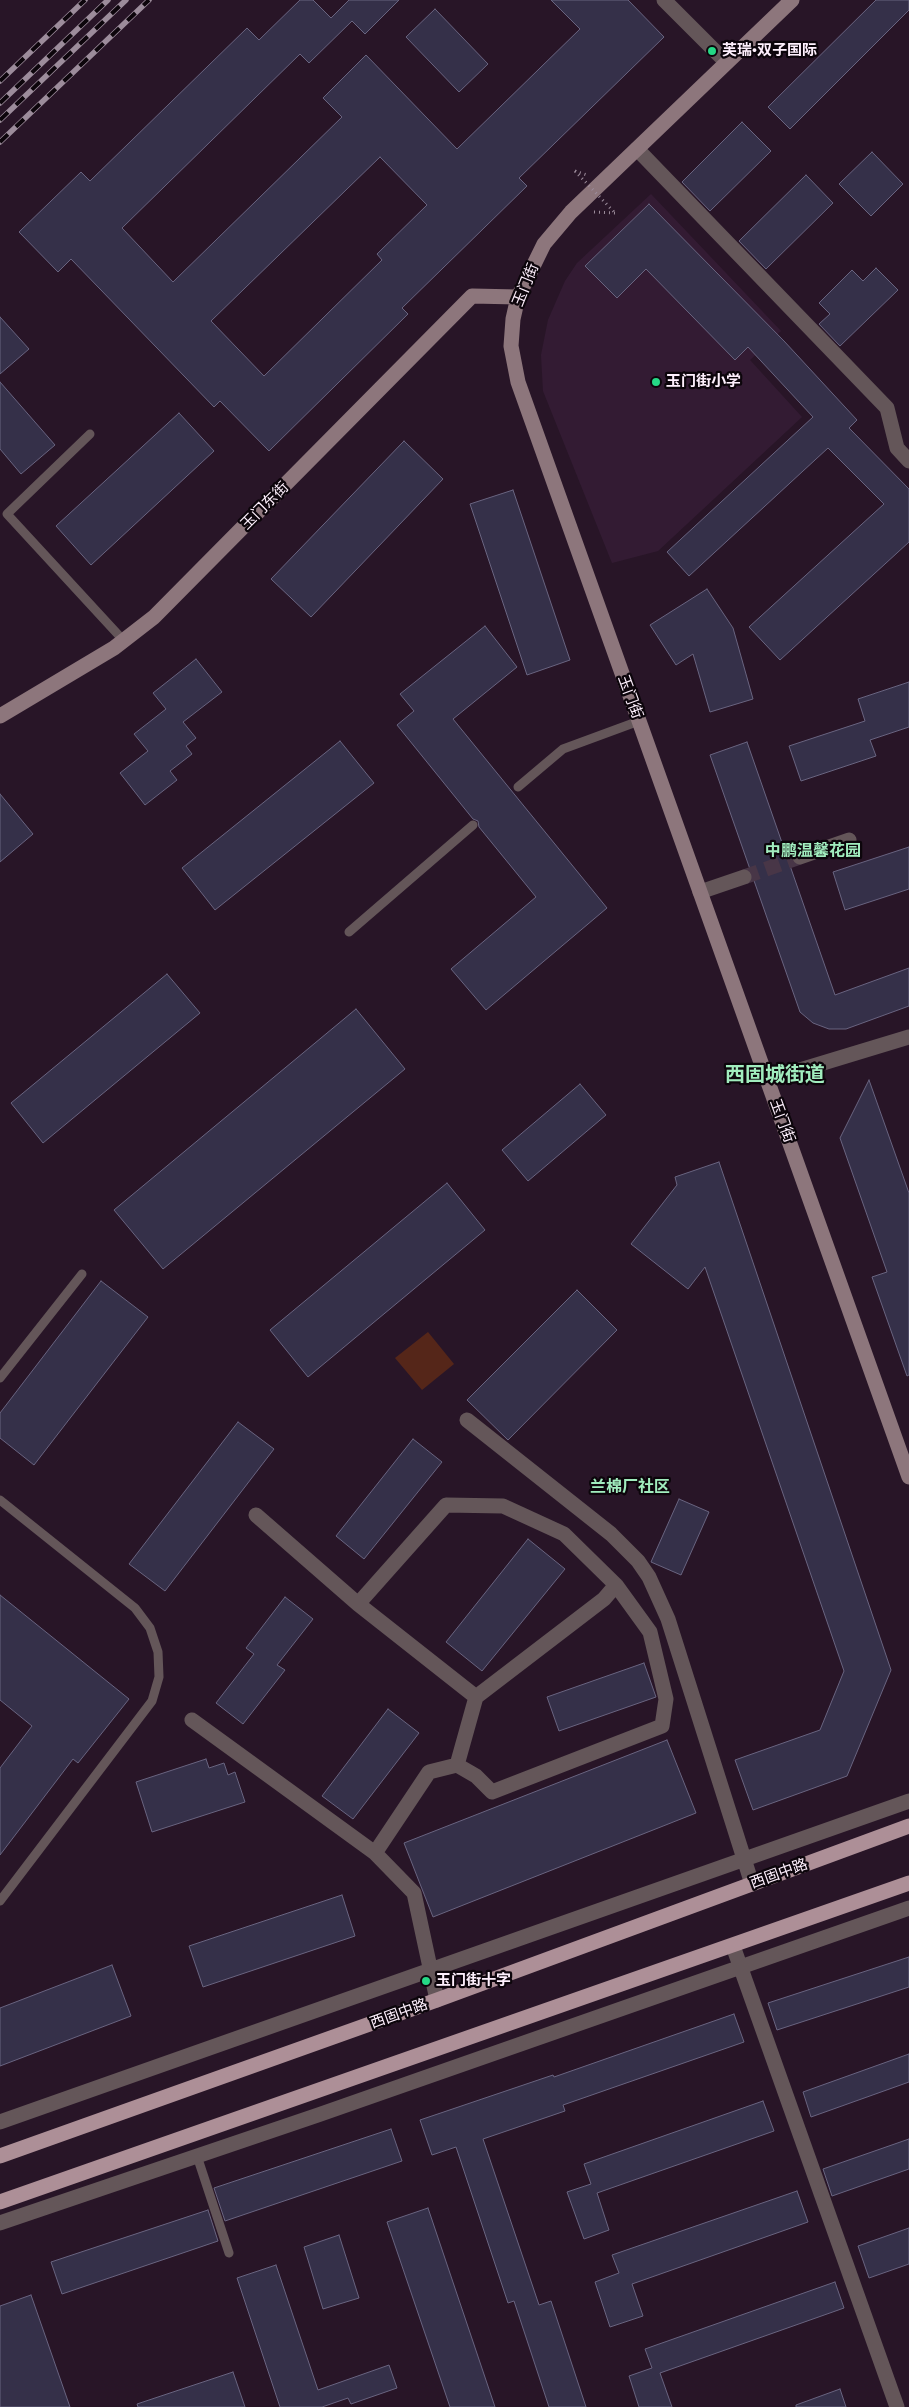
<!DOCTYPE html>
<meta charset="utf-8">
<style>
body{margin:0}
canvas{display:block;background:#281527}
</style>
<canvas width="909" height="2407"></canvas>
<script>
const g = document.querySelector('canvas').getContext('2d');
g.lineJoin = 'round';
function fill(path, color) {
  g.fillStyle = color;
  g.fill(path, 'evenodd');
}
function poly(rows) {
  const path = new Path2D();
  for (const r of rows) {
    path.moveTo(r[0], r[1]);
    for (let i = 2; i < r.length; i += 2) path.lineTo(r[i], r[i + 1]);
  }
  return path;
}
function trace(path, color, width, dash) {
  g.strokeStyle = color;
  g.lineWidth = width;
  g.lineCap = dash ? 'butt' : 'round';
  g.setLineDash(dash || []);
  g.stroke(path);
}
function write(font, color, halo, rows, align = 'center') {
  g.font = font + ' Rubik,"Noto Sans SC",sans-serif';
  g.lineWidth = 4.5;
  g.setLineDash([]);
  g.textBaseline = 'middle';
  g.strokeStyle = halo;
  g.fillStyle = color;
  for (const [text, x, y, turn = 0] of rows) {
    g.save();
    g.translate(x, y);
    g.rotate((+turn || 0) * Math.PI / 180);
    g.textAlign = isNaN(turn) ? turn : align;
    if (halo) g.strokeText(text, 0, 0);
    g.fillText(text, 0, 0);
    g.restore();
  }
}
const built = poly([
 [651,194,781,331,750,360,802,417,658,551,612,563,543,391,541,355,548,320,565,281,577,263]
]);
const green = poly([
 [428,1332,454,1364,422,1390,395,1358]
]);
const building = poly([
 [300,0,313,0,331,18,349,0,399,0,365,34,352,21,309,63,300,54,122,228,173,282,342,117,323,98,366,55,457,149,580,29,551,0,628,0,664,37,519,178,527,186,402,308,408,314,269,451,220,401,214,407,71,259,58,272,19,232,81,172,90,181,247,28,259,40,300,0],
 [380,157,427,205,377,254,382,260,264,376,211,321,380,157],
 [876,0,909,0,909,10,790,129,768,107,876,0],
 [435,9,488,64,459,92,406,37,435,9],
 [742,122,771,151,710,211,682,182,742,122],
 [872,152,903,184,871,216,839,184,872,152],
 [806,175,833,203,766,269,739,241,806,175],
 [649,204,784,341,857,420,849,428,909,489,909,542,780,660,749,627,884,504,828,448,689,576,667,552,813,417,748,347,735,360,646,269,617,298,585,266,649,204],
 [876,268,898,290,840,346,819,324,830,314,819,303,852,270,863,281,876,268],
 [0,317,29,349,0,374,0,317],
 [0,382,55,445,21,474,0,449,0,382],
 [179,413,214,451,91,565,56,526,179,413],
 [404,441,443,479,311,617,271,579,404,441],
 [513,490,570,660,527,675,470,504,513,490],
 [707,589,733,628,753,699,710,712,693,654,676,665,650,625,707,589],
 [485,626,517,667,453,719,607,908,486,1010,451,969,536,897,479,827,478,821,473,819,397,725,414,711,400,694,485,626],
 [196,659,222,692,183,722,196,738,186,746,192,754,170,771,177,780,145,805,120,773,148,751,134,734,166,709,153,693,196,659],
 [909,682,909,727,870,740,876,756,801,781,789,746,865,721,858,699,909,682],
 [340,741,374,783,215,910,182,868,340,741],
 [747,742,835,995,909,968,909,1006,846,1029,829,1029,813,1023,800,1012,710,755,747,742],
 [0,794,33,834,0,862,0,794],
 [909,847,909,889,845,910,833,872,909,847],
 [167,974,200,1013,43,1143,11,1103,167,974],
 [356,1009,405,1069,163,1269,114,1210,356,1009],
 [869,1080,909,1193,909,1375,907,1376,872,1277,887,1272,840,1138,869,1080],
 [580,1084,606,1115,528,1181,502,1150,580,1084],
 [719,1162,891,1670,847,1776,753,1810,735,1760,820,1730,844,1671,705,1267,688,1289,631,1244,677,1185,675,1177,719,1162],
 [447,1183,485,1230,308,1377,270,1330,447,1183],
 [101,1281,148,1317,34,1465,0,1438,0,1413,101,1281],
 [577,1290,617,1330,508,1440,467,1400,577,1290],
 [238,1422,274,1449,165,1591,129,1564,238,1422],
 [413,1439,442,1462,364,1559,336,1536,413,1439],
 [679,1499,709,1512,681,1575,651,1562,679,1499],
 [528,1539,565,1569,482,1671,446,1642,528,1539],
 [0,1595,129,1699,78,1763,73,1759,0,1855,0,1768,32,1726,0,1700,0,1595],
 [285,1597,313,1619,277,1665,285,1670,243,1724,216,1703,254,1654,246,1648,285,1597],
 [644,1663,656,1697,559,1731,547,1697,644,1663],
 [388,1709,419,1733,353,1819,322,1796,388,1709],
 [667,1740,696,1813,433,1917,404,1843,667,1740],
 [206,1759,209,1768,224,1763,228,1775,235,1772,245,1802,152,1832,136,1782,206,1759],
 [342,1895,355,1936,203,1987,189,1946,342,1895],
 [909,1957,909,1987,777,2030,768,2003,909,1957],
 [112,1965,131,2016,0,2066,0,2008,112,1965],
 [734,2014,744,2042,563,2105,565,2111,483,2139,539,2305,551,2301,586,2407,549,2407,514,2301,508,2303,456,2147,432,2155,420,2120,553,2075,554,2077,734,2014],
 [909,2054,909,2082,811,2117,803,2092,909,2054],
 [763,2101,774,2131,597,2193,609,2230,584,2239,567,2192,591,2184,584,2164,763,2101],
 [391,2129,402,2161,225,2221,214,2188,391,2129],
 [909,2139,909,2169,832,2196,823,2169,909,2139],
 [797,2191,808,2222,632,2284,643,2316,610,2327,595,2282,619,2273,612,2255,797,2191],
 [428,2208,495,2407,450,2407,387,2222,428,2208],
 [208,2210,218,2241,62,2294,51,2262,208,2210],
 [909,2228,909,2264,869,2278,858,2246,909,2228],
 [339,2235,359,2298,323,2309,304,2247,339,2235],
 [276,2265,318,2390,389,2365,397,2388,351,2404,348,2398,322,2407,280,2407,237,2278,276,2265],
 [835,2282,844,2308,660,2373,672,2407,639,2407,629,2376,652,2368,645,2349,835,2282],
 [31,2295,70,2407,0,2407,0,2306,31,2295],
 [233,2372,245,2407,138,2407,137,2404,233,2372],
 [840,2389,846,2407,796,2407,796,2405,840,2389]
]);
const streetTunnel = poly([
 [744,877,800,857]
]);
const path = poly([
 [575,171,587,175],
 [594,212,615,213]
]);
const lane = poly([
 [90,434,7,514,124,641],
 [518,787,563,749,639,721],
 [349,932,473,825],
 [0,1378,82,1274],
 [0,1500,135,1608,150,1628,158,1652,159,1677,152,1701,0,1901],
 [197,2156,229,2253]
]);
const street = poly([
 [664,0,726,62],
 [637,149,887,408,897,448,909,461],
 [800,857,849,840],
 [700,892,744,877],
 [767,1080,909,1037],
 [467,1420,611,1534,638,1561,649,1577,668,1619,752,1884],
 [256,1515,358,1604,476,1697],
 [358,1604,446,1505,503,1506,564,1534,616,1585,650,1632,666,1699,662,1726,492,1792,476,1776,457,1765,429,1772,375,1853],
 [192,1720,375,1853,414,1893,437,2000],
 [457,1765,476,1697,604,1599,616,1585],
 [733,1946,897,2407],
 [0,2122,909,1801],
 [0,2223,318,2115,909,1908]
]);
const secondary = poly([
 [792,0,571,212,544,244,518,297,513,319,511,346,518,382,909,1477],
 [0,716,114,648,154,617,472,296,518,297]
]);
const primary = poly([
 [0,2156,437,2000,909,1826],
 [0,2202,909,1883]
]);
const rail = poly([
 [0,81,85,0],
 [0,103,108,0],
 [0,120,126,0],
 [0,142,149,0]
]);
const pathBridge = poly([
 [575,171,615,213]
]);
const markers = [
 [712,51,5,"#25d886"],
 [656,382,5,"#25d886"],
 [426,1981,5,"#25d886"]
];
const poiNames = [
 ["芙瑞·双子国际",722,51],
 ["玉门街小学",666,382],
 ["玉门街十字",436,1981]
];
const streetNames = [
 ["玉门街",526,285,-68],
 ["玉门东街",265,506,-45],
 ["玉门街",630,697,70],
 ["玉门街",782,1121,70],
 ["西固中路",779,1874,-20],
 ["西固中路",399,2014,-20]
];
const neighbourhoodNames = [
 ["中鹏温馨花园",813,851],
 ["兰棉厂社区",630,1487]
];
const districtNames = [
 ["西固城街道",775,1075]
];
fill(built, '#331b33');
fill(green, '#552619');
fill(building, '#353049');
trace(building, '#696480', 1);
trace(streetTunnel, '#483647', 15, [15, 8]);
trace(path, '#9d8d9c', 3, [1, 4]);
trace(lane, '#645659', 9);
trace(street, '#645659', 15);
trace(secondary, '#8d767c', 15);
trace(primary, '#ad8f97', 15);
trace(rail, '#9c8c9b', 5.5);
trace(rail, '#0c050b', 4, [11]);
trace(pathBridge, '#9d8d9c', 3, [1, 4]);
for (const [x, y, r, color] of markers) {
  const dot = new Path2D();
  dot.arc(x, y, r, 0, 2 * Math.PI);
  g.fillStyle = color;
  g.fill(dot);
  trace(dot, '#0c050b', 2);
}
write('bold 15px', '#fef0fd', '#0c050b', poiNames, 'left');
write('15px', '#fef0fd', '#0c050b', streetNames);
write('bold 16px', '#a1edbe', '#0c050b', neighbourhoodNames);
write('bold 20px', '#a1edbe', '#0c050b', districtNames);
</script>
